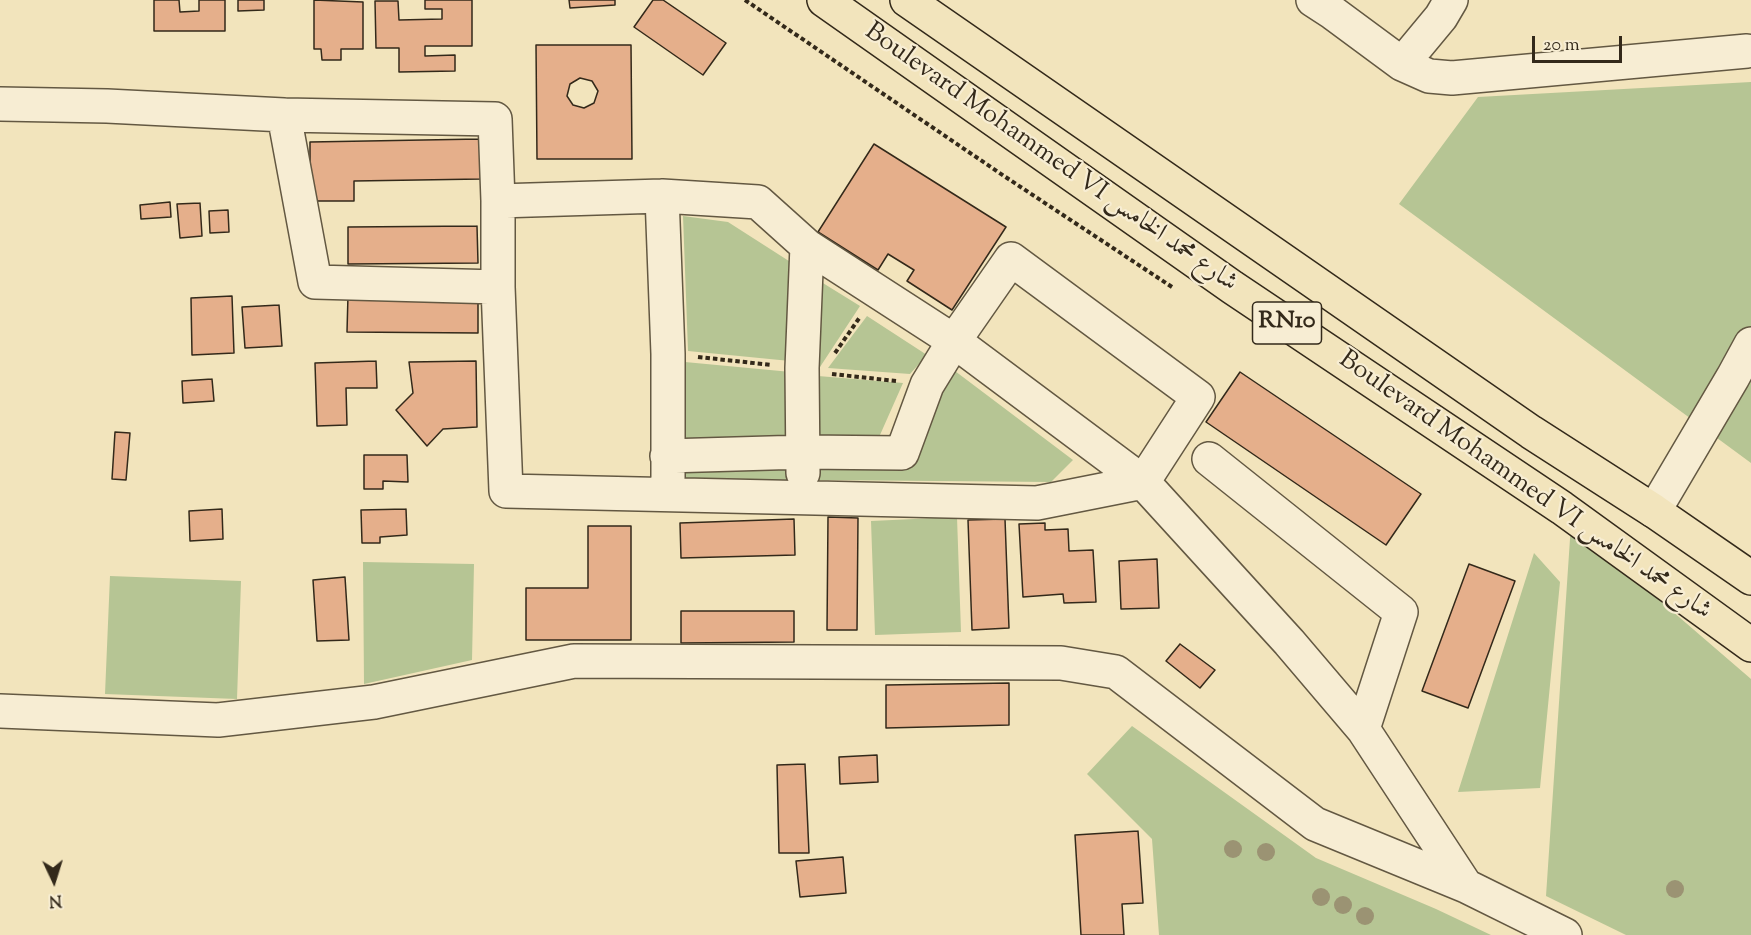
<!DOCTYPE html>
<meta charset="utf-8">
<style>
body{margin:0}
#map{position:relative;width:1751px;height:935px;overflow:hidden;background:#f2e4bc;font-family:"Sorts Mill Goudy",serif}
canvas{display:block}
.north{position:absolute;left:24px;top:851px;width:60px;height:60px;-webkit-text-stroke:4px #f7edd3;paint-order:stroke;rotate:176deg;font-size:16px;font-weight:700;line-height:24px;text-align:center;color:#33291a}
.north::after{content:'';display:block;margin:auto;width:21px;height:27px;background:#33291a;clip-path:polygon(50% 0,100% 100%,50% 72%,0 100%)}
.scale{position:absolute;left:1532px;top:36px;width:90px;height:27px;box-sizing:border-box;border:3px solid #33291a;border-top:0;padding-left:8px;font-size:18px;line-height:21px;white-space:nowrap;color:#33291a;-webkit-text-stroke:4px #f7edd3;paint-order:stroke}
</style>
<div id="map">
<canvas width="1751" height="935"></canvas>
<div class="north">N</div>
<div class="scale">20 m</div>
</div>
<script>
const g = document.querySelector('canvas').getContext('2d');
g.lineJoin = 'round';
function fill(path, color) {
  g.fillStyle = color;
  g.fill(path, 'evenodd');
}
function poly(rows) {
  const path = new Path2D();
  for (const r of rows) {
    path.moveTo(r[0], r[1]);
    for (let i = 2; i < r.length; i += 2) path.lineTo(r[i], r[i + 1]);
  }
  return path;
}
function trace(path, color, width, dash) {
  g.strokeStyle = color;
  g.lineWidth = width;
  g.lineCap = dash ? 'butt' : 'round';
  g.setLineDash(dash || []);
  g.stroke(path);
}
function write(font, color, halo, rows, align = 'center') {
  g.font = font + ' "Sorts Mill Goudy",Amiri,serif';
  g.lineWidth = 4.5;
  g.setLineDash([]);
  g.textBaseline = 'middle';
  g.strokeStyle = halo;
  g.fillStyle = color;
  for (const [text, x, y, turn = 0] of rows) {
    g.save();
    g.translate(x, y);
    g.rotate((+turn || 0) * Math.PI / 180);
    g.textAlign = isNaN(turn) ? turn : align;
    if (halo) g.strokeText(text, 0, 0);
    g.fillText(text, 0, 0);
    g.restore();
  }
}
const green = poly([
 [1751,82,1751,463,1399,204,1478,97],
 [683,216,728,222,792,263,790,361,688,351],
 [818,280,860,306,820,367],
 [867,316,927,355,910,374,828,368],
 [685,362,791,372,792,445,686,444],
 [947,365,1073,460,1051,482,818,480,817,461,908,462],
 [818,376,903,383,876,444,817,442],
 [684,463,791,464,791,485,684,485],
 [957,517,961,632,875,635,871,521],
 [1571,524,1751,679,1751,935,1626,935,1546,896],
 [1534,553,1560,582,1540,788,1458,792],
 [363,562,474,564,472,660,364,684],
 [110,576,241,581,237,699,105,694],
 [1132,726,1316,858,1436,909,1491,935,1159,935,1152,839,1087,774]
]);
const building = poly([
 [154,0,179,0,180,12,199,11,199,0,225,0,225,31,154,31,154,0],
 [238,0,264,0,264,10,238,11,238,0],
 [314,0,363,2,363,49,341,49,341,60,322,60,321,49,314,49,314,0],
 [425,0,472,0,472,46,425,46,425,56,455,55,455,71,399,72,399,48,376,48,375,1,398,1,399,20,442,19,442,9,425,9,425,0],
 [569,0,615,0,615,5,570,8,569,0],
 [653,0,663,0,726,43,703,75,634,27,653,0],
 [536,45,631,45,632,159,537,159,536,45],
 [580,78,592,81,598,91,594,103,584,108,573,105,567,96,570,84,580,78],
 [480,139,481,179,354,181,354,201,310,201,310,142,480,139],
 [874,144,1006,227,952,310,907,281,914,270,888,254,878,270,818,232,874,144],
 [170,202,171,217,141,219,140,205,170,202],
 [200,203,202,236,180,238,177,204,200,203],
 [228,210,229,232,210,233,209,211,228,210],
 [477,226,478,263,348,264,348,227,477,226],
 [348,295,478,296,478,333,347,332,348,295],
 [232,296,234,353,192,355,191,298,232,296],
 [279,305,282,346,245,348,242,307,279,305],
 [376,361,377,388,346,388,347,425,317,426,315,363,376,361],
 [476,361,477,427,443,429,427,446,396,410,413,393,409,362,476,361],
 [1240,372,1421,494,1386,545,1206,422,1240,372],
 [212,379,214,401,183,403,182,381,212,379],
 [115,432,130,433,126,480,112,479,115,432],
 [364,455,407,455,408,482,383,481,383,489,364,489,364,455],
 [222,509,223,539,190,541,189,511,222,509],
 [406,509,407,535,380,537,380,543,362,543,361,510,406,509],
 [828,517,858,518,857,630,827,630,828,517],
 [794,519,795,555,681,558,680,523,794,519],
 [1005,519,1009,628,972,630,968,520,1005,519],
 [1045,523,1045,530,1068,529,1069,551,1093,550,1096,602,1064,603,1063,594,1023,597,1019,524,1045,523],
 [588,526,631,526,631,640,526,640,526,588,588,588,588,526],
 [1157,559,1159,608,1121,609,1119,561,1157,559],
 [1469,564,1515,581,1468,708,1422,691,1469,564],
 [345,577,349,640,317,641,313,580,345,577],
 [681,611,794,611,794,642,681,643,681,611],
 [1180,644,1215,670,1200,688,1166,661,1180,644],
 [1009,683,1009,725,886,728,886,685,1009,683],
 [877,755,878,782,840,784,839,757,877,755],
 [805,764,809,853,779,853,777,765,805,764],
 [1138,831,1143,903,1122,904,1124,935,1081,935,1075,835,1138,831],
 [843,857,846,893,800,897,796,861,843,857]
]);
const path = poly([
 [745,0,1004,176,1172,287],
 [835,353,860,317],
 [698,357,772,365],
 [832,374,896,381]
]);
const minor = poly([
 [1313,0,1333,13,1402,64,1429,76,1452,78,1747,51],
 [1402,64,1441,17,1451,0],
 [0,104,107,106,284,115,315,282,498,287,506,491,1037,503,1143,482,1198,397,1011,259,954,341,927,385,902,453,804,452,667,456],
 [284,115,495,119,498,201],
 [662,196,668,354,668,478],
 [498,287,498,201,662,196,758,202,807,246,954,341,1143,482,1289,642,1363,729,1466,886],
 [1209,459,1401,612,1363,729],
 [803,473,802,368,807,246],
 [1654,511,1733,377,1751,344],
 [0,711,218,720,374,702,574,661,1061,663,1116,672,1315,824,1466,886,1565,935]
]);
const major = poly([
 [824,0,1232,287,1562,508,1751,645],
 [907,0,1531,432,1654,511,1751,578]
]);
const trees = [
 [1233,849],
 [1266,852],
 [1675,889],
 [1321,897],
 [1343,905],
 [1365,916]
];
const shields = [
 [1287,323,69]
];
const shieldNames = [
 ["RN10",1287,323]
];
const streetNames = [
 ["Boulevard Mohammed VI شارع محمد الخامس",1050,159,35],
 ["Boulevard Mohammed VI شارع محمد الخامس",1524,487,35]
];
fill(green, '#b6c594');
fill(building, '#e5af8b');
trace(building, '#33291a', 1.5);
trace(minor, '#635842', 36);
trace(major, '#33291a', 36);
trace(path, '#33291a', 4, [4.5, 3]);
trace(minor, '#f7edd3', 33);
trace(major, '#f2e4bc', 33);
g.fillStyle = '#9b9373';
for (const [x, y] of trees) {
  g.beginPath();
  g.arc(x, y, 9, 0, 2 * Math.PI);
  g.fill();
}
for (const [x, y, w] of shields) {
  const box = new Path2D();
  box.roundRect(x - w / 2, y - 21, w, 42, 4.5);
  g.fillStyle = '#f7edd3';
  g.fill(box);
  trace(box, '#33291a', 1.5);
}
write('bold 24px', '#33291a', null, shieldNames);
write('26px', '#33291a', '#f7edd3', streetNames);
</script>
